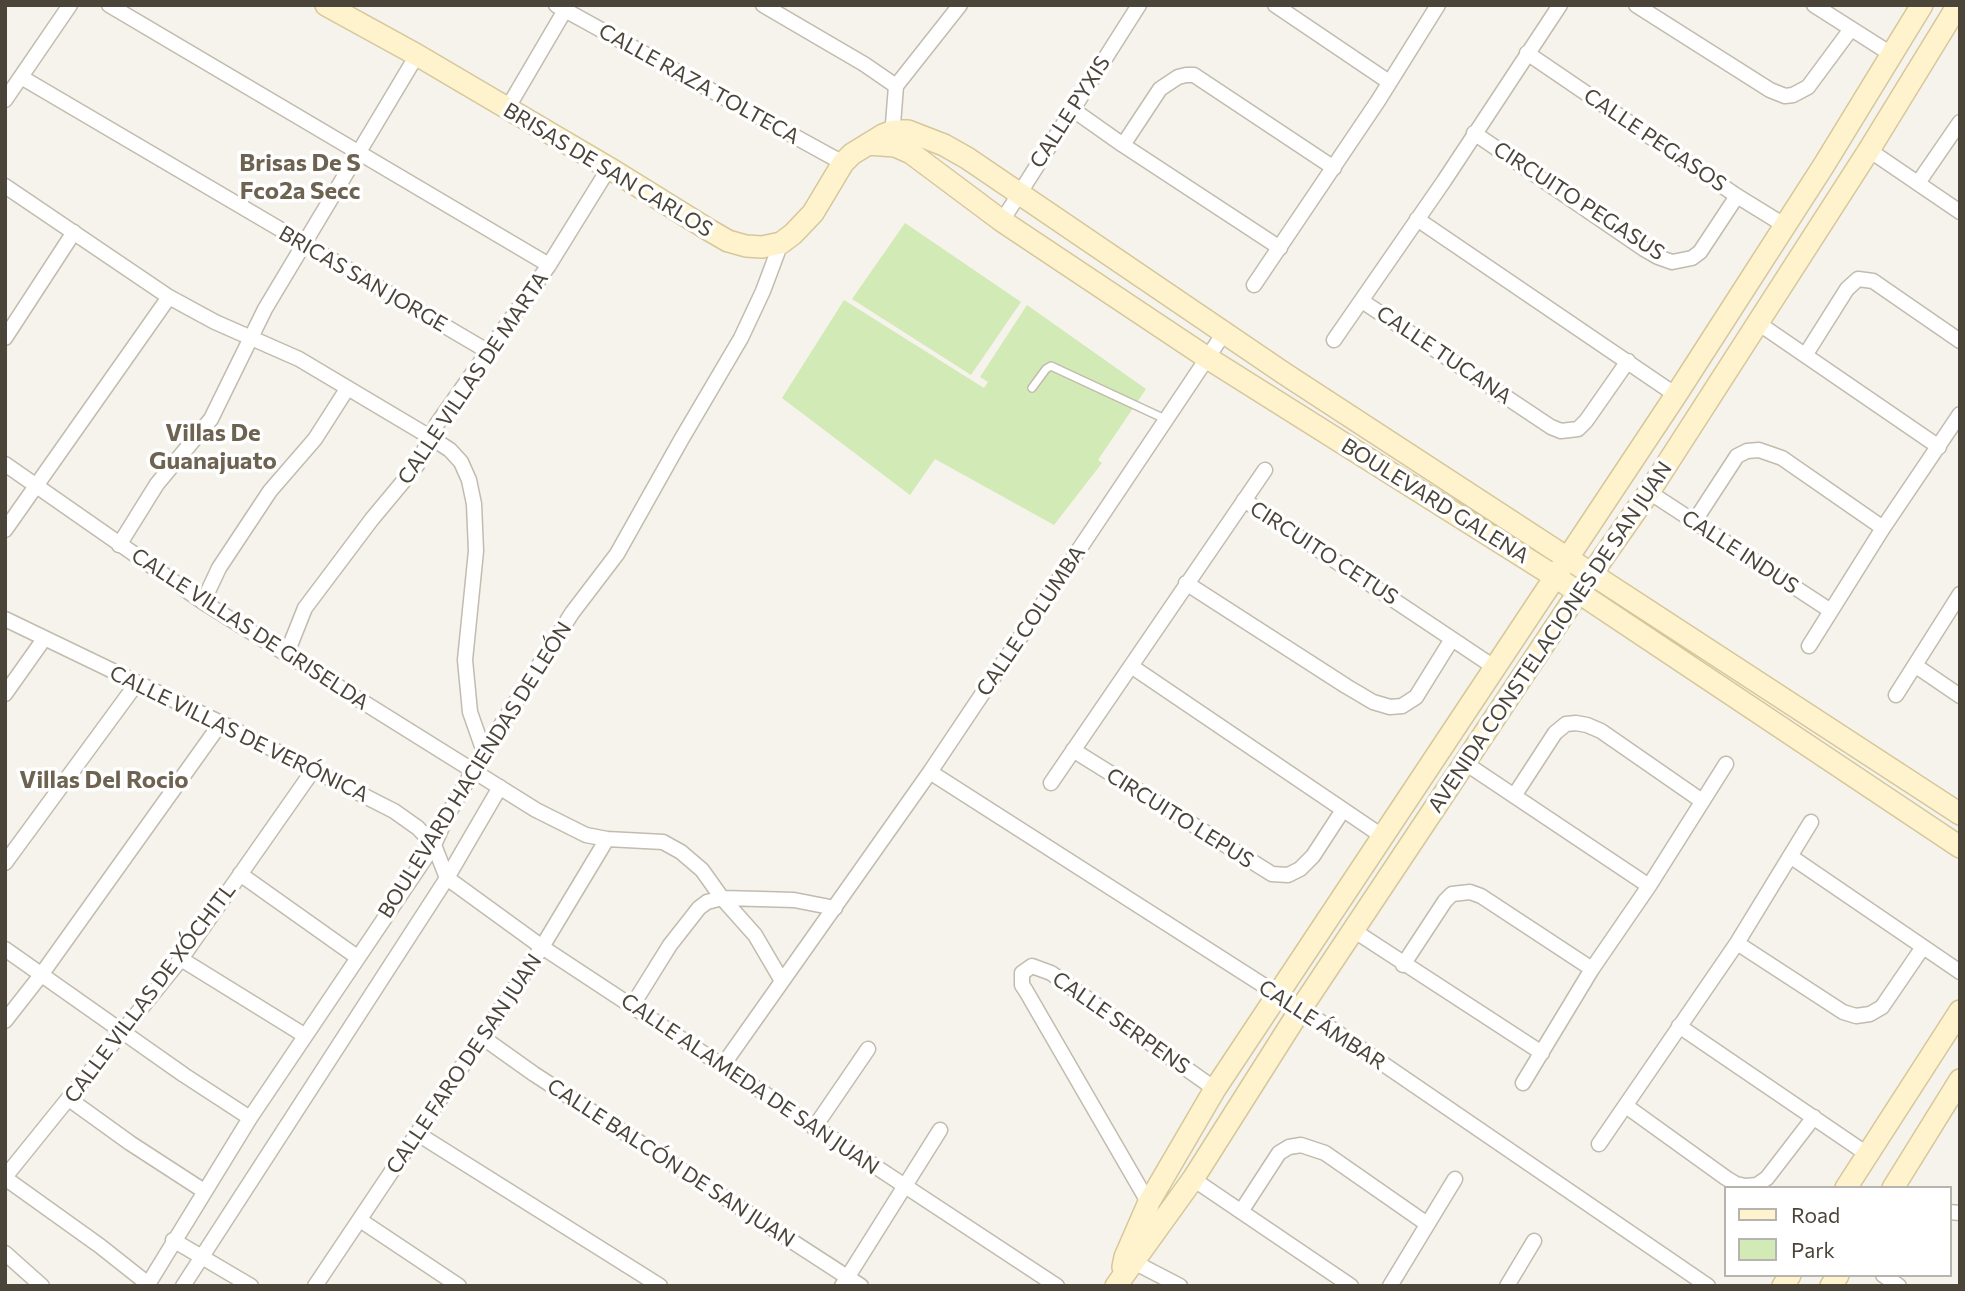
<!DOCTYPE html>
<meta charset="utf-8">
<style>
body{margin:0}
#map{position:relative;width:1965px;height:1291px;overflow:hidden;background:#f6f3ec;font-family:Commissioner,sans-serif}
canvas{display:block}
.frame{position:absolute;inset:0;border:7px solid #4b4439;pointer-events:none}
.legend{position:absolute;left:1724px;top:1186px;width:228px;height:91px;box-sizing:border-box;background:#fff;border:2px solid #b7b4b0;margin:0;padding:9px 12px;list-style:none;font-size:21px;color:#4b4439}
.legend li{display:flex;align-items:center;gap:14px;height:35px}
.legend b{width:35px;border:2px solid #b7b4b0}
</style>
<div id="map">
<canvas width="1965" height="1291"></canvas>
<div class="frame"></div>
<ul class="legend">
<li><b style="height:9px;background:#fff3cd"></b>Road</li>
<li><b style="height:19px;background:#d2eab5"></b>Park</li>
</ul>
</div>
<script>
const g = document.querySelector('canvas').getContext('2d');
g.lineJoin = 'round';
function fill(path, color) {
  g.fillStyle = color;
  g.fill(path, 'evenodd');
}
function poly(rows) {
  const path = new Path2D();
  for (const r of rows) {
    path.moveTo(r[0], r[1]);
    for (let i = 2; i < r.length; i += 2) path.lineTo(r[i], r[i + 1]);
  }
  return path;
}
function trace(path, color, width, dash) {
  g.strokeStyle = color;
  g.lineWidth = width;
  g.lineCap = dash ? 'butt' : 'round';
  g.setLineDash(dash || []);
  g.stroke(path);
}
function write(font, color, halo, rows, align = 'center') {
  g.font = font + ' Commissioner,sans-serif';
  g.lineWidth = 7;
  g.setLineDash([]);
  g.textBaseline = 'middle';
  g.strokeStyle = halo;
  g.fillStyle = color;
  for (const [text, x, y, turn = 0] of rows) {
    g.save();
    g.translate(x, y);
    g.rotate((+turn || 0) * Math.PI / 180);
    g.textAlign = isNaN(turn) ? turn : align;
    if (halo) g.strokeText(text, 0, 0);
    g.fillText(text, 0, 0);
    g.restore();
  }
}
const green = poly([
 [905,223,1021,302,971,375,852,299],
 [844,300,984,388,988,382,980,377,1027,305,1146,389,1098,460,1102,463,1054,525,935,459,910,495,782,398]
]);
const lane = poly([
 [1032,388,1046,369,1051,366,1165,419]
]);
const street = poly([
 [109,5,549,265],
 [556,5,843,163],
 [763,5,864,64,896,86],
 [1275,5,1389,82],
 [1636,5,1770,90,1785,96,1793,95,1808,87,1851,29],
 [1814,5,1891,54],
 [1527,53,1737,196,1784,225],
 [21,77,489,352],
 [5,100,70,5],
 [507,109,568,5],
 [1072,109,1123,145,1280,248],
 [1474,133,1644,249,1658,257,1672,262,1692,258,1700,252,1737,196],
 [892,137,896,86,960,5],
 [1123,145,1160,89,1178,77,1186,75,1194,75,1334,168],
 [1869,150,1960,212],
 [1918,183,1960,122],
 [5,186,169,297,215,322,299,359,430,437,450,450,461,462,469,480,474,504,476,551,465,660,470,712,484,752],
 [1417,219,1676,395],
 [1002,221,1139,5],
 [1254,285,1378,101,1438,5],
 [1362,301,1551,427,1561,431,1578,429,1586,421,1628,361],
 [1758,323,1939,447],
 [5,338,74,232],
 [1334,340,1444,181,1560,5],
 [1806,354,1847,289,1858,279,1873,281,1960,341],
 [5,464,203,602,536,810,586,835,607,839,663,842,681,852,702,870,722,898,755,935,782,981],
 [1649,492,1831,611],
 [1244,500,1494,667],
 [1694,522,1737,456,1747,451,1759,450,1782,458,1883,528],
 [5,530,169,297],
 [119,545,157,484,211,419,265,309,417,55],
 [1186,583,1346,686,1373,702,1390,707,1402,706,1416,697,1452,639],
 [203,602,219,568,270,491,315,439,347,389],
 [5,619,221,723,394,811,418,828,434,845,447,878,542,947,1057,1286],
 [1809,646,1883,528,1960,414],
 [287,653,305,608,372,519,417,465,437,424,549,265,609,168],
 [1131,666,1382,836],
 [1916,666,1960,696],
 [5,694,44,639],
 [1896,695,1960,594],
 [1073,750,1272,874,1288,875,1300,869,1313,856,1343,810],
 [1465,763,1649,886],
 [930,772,1338,1033,1708,1286],
 [1051,783,1265,470],
 [1514,796,1555,733,1566,724,1576,723,1587,725,1601,731,1702,801],
 [1790,856,1960,972],
 [5,863,137,683],
 [240,874,357,957],
 [1353,930,1542,1053],
 [1737,943,1843,1012,1856,1016,1870,1014,1882,1007,1923,947],
 [5,949,184,1075,250,1118],
 [181,959,304,1035],
 [1403,965,1445,901,1452,894,1470,892,1481,896,1592,969],
 [632,1006,670,945,699,908,707,902,722,898,760,899,794,900,835,908],
 [5,1021,41,975,221,723],
 [1679,1026,1867,1154],
 [482,1037,534,1074,861,1286],
 [723,1065,930,772,1224,333],
 [1523,1083,1592,969,1649,886,1726,764],
 [69,1099,130,1143,204,1191],
 [1626,1106,1726,1178,1736,1184,1746,1186,1757,1185,1767,1178,1814,1117],
 [814,1128,868,1049],
 [418,1134,660,1286],
 [1599,1144,1737,943,1811,822],
 [5,1177,181,959,314,769],
 [5,1178,100,1246,148,1284],
 [1193,1179,1351,1286],
 [1151,1207,1026,991,1022,985,1022,973,1032,966,1051,973,1215,1089],
 [1242,1210,1279,1153,1289,1147,1301,1145,1325,1153,1427,1224],
 [1949,1212,1960,1213],
 [360,1220,459,1286],
 [173,1240,251,1286],
 [5,1253,42,1286],
 [1126,1258,1180,1286],
 [1883,1275,1899,1286],
 [147,1286,250,1118,434,845,447,816,484,752,572,613,617,554,681,440,741,338,763,291,781,243],
 [183,1286,447,878,500,787],
 [315,1286,542,947,607,839],
 [842,1286,940,1130],
 [1390,1286,1455,1179],
 [1507,1286,1534,1241]
]);
const secondary = poly([
 [326,5,417,55,609,168,709,230,728,241,746,246,762,247,781,243,793,234,813,213,843,163,852,154,883,135,893,131,908,131,944,145,967,158,1285,374,1960,814],
 [868,144,895,146,911,153,1002,221,1206,357,1554,576,1960,847],
 [1846,1188,1960,1011],
 [1893,1188,1960,1080],
 [1123,1267,1125,1257,1149,1202,1215,1089,1676,395,1824,165,1922,5],
 [1116,1286,1193,1179,1300,1010,1574,599,1649,492,1869,150,1958,5],
 [1783,1286,1790,1275],
 [1831,1286,1838,1275]
]);
const streetNames = [
 ["CALLE RAZA TOLTECA",699,84,29],
 ["CALLE PYXIS",1070,112,-57],
 ["CALLE PEGASOS",1655,140,34],
 ["BRISAS DE SAN CARLOS",608,170,31],
 ["CIRCUITO PEGASUS",1579,201,33],
 ["BRICAS SAN JORGE",363,279,30],
 ["CALLE TUCANA",1444,355,34],
 ["CALLE VILLAS DE MARTA",473,378,-56],
 ["BOULEVARD GALENA",1435,501,32],
 ["CALLE INDUS",1740,552,33],
 ["CIRCUITO CETUS",1324,553,33],
 ["CALLE COLUMBA",1031,621,-56],
 ["CALLE VILLAS DE GRISELDA",250,629,33],
 ["AVENIDA CONSTELACIONES DE SAN JUAN",1550,637,-56],
 ["CALLE VILLAS DE VERÓNICA",239,734,26],
 ["BOULEVARD HACIENDAS DE LEÓN",475,770,-58],
 ["CIRCUITO LEPUS",1180,818,32],
 ["CALLE VILLAS DE XÓCHITL",150,993,-53],
 ["CALLE SERPENS",1121,1023,35],
 ["CALLE ÁMBAR",1322,1025,33],
 ["CALLE FARO DE SAN JUAN",464,1064,-56],
 ["CALLE ALAMEDA DE SAN JUAN",750,1084,34],
 ["CALLE BALCÓN DE SAN JUAN",671,1163,33]
];
const quarterNames = [
 ["Brisas De S",300,163],
 ["Fco2a Secc",300,191],
 ["Villas De",213,433],
 ["Guanajuato",213,461],
 ["Villas Del Rocio",104,780]
];
fill(green, '#d2eab5');
trace(lane, '#c2bbae', 10);
trace(street, '#c2bbae', 17);
trace(secondary, '#d6c79b', 24);
trace(lane, '#fff', 7);
trace(street, '#fff', 14);
trace(secondary, '#fff3cd', 21);
write('21px', '#4b4439', '#fff', streetNames);
write('bold 24px', '#6e6250', '#fff', quarterNames);
</script>
